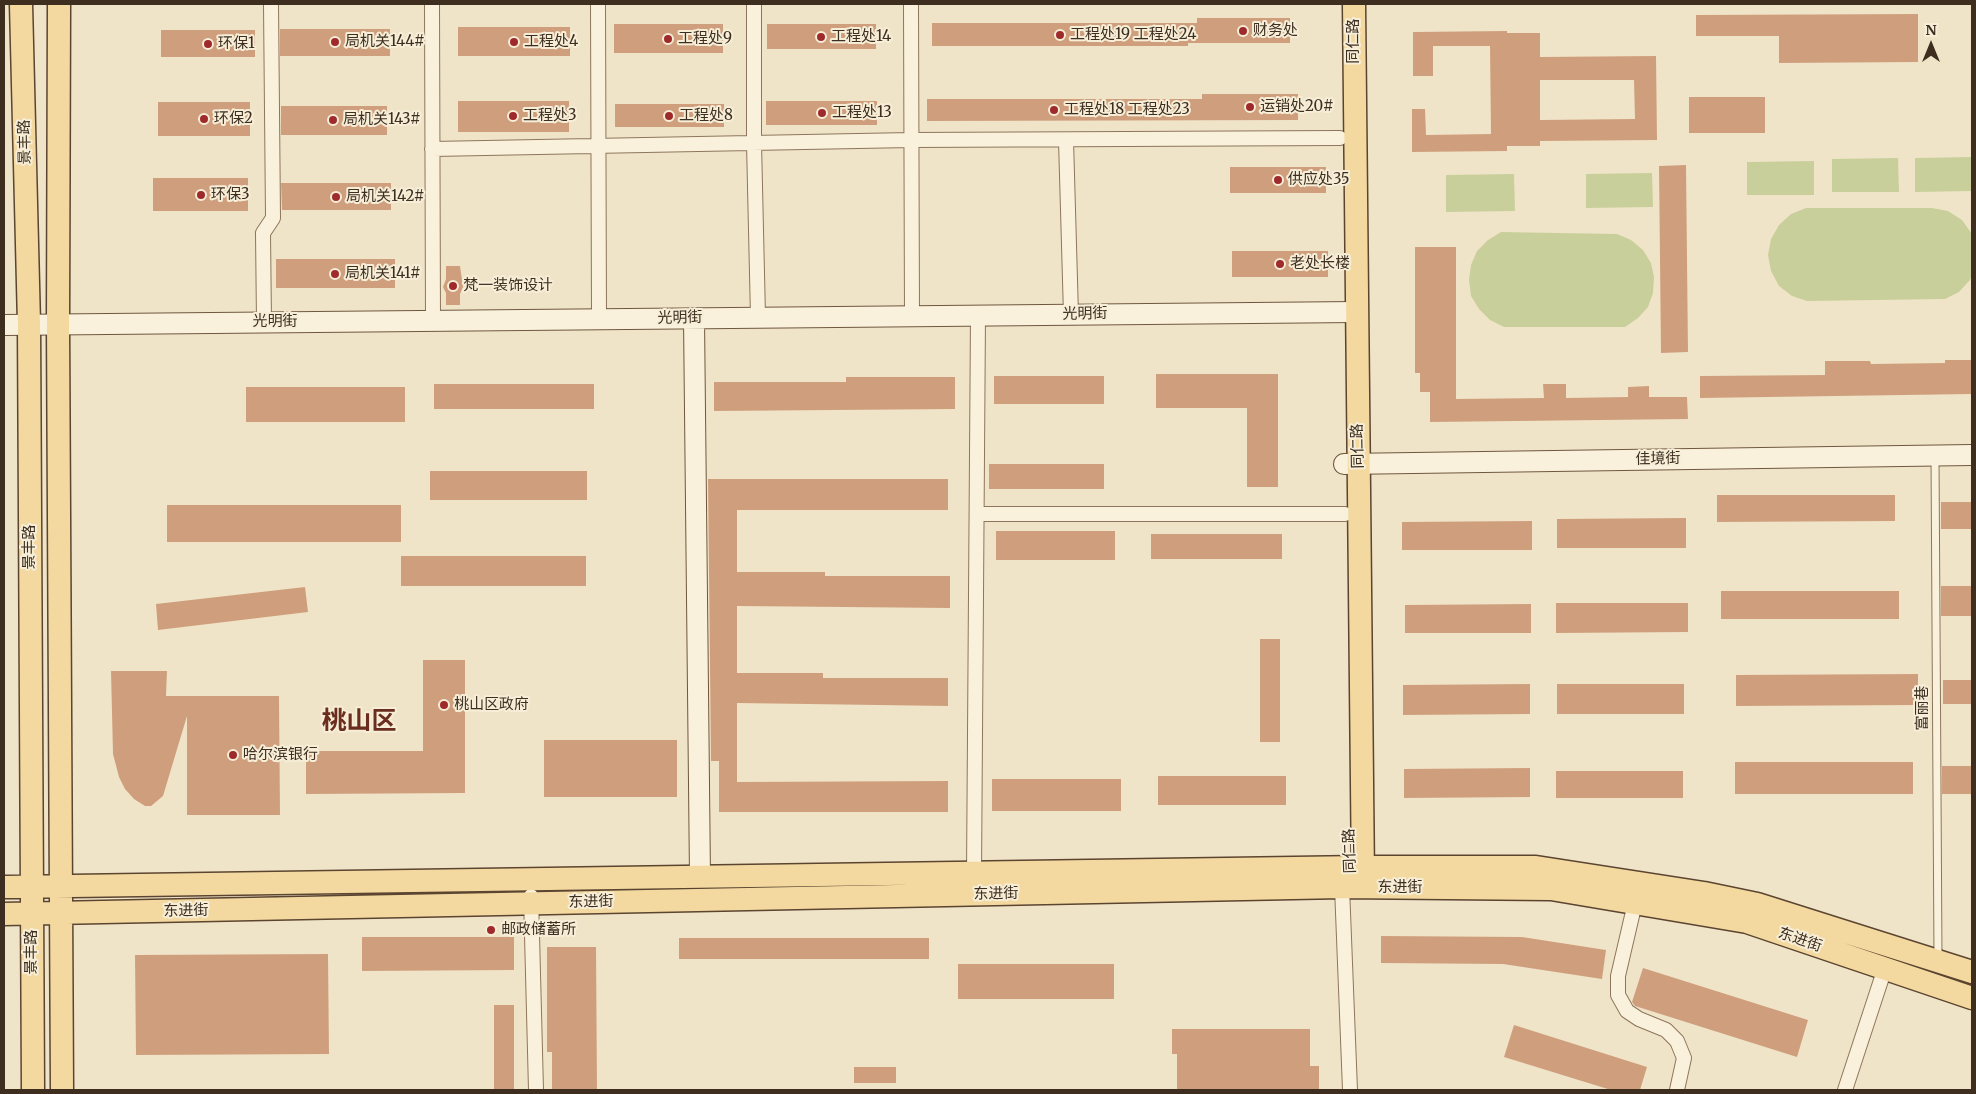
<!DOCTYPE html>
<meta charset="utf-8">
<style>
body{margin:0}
#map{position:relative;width:1976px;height:1094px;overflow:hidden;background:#f0e4c8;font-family:Merriweather,serif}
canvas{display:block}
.frame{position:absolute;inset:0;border:5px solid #3d2e20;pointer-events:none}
.north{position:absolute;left:1906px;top:20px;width:50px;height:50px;-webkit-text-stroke:4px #f7eed8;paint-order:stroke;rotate:0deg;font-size:14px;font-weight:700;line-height:20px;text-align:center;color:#3d2e20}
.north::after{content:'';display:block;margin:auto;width:18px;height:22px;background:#3d2e20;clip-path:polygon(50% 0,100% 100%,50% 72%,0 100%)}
</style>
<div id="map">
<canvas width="1976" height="1094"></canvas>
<div class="frame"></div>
<div class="north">N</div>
</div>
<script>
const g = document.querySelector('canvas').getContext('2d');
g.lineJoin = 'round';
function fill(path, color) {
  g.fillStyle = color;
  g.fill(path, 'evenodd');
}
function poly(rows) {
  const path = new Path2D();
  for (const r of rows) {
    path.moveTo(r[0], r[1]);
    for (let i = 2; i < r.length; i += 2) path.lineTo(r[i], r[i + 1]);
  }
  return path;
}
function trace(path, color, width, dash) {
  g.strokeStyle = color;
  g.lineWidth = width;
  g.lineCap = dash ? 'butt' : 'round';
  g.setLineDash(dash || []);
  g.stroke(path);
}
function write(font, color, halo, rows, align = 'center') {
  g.font = font + ' Merriweather,"Noto Sans SC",serif';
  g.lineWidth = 4;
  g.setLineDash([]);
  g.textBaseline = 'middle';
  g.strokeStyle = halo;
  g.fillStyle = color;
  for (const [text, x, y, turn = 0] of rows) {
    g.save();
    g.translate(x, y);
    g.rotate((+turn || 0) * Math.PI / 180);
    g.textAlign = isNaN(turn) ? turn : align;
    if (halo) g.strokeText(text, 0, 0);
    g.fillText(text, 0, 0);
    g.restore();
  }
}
const green = poly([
 [1972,157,1972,191,1915,192,1915,158],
 [1898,158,1899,192,1832,192,1832,159],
 [1814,161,1814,195,1747,195,1747,162],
 [1652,173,1653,207,1586,208,1586,174],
 [1514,174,1515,211,1446,212,1446,175],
 [1806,208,1932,208,1948,211,1962,220,1972,234,1972,275,1970,280,1959,292,1945,299,1807,301,1792,296,1779,286,1771,271,1768,255,1771,239,1779,225,1791,214],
 [1501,232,1617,234,1631,240,1643,250,1651,263,1654,277,1653,293,1648,307,1638,318,1625,327,1504,327,1490,320,1479,309,1471,296,1469,280,1471,265,1477,251,1488,240]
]);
const building = poly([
 [1918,14,1918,62,1779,63,1779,36,1696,36,1696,15],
 [1197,18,1290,18,1290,43,1188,43,1188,46,932,46,932,23,1197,23],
 [614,24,723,24,723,53,614,53],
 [767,24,876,24,876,49,767,49],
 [458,27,570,27,570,56,458,56],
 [280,29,390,29,390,56,280,56],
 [161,30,255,30,255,57,161,57],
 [1507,31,1507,33,1540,33,1540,57,1656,56,1657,140,1540,141,1540,146,1507,146,1507,151,1412,152,1412,109,1425,109,1426,135,1491,134,1490,46,1433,46,1433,76,1413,76,1413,32],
 [1540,80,1634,80,1635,119,1540,120],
 [1202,94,1298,94,1298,120,927,121,927,99,1202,99],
 [1689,97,1765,97,1765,133,1689,133],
 [458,101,569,101,569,132,458,132],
 [766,101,877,101,877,125,766,125],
 [158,102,250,102,250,136,158,136],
 [615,104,724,104,724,127,615,127],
 [281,106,387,106,387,135,281,135],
 [1686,165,1688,352,1661,353,1659,166],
 [1230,167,1326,167,1326,193,1230,193],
 [153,178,248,178,248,211,153,211],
 [281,183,391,183,391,210,282,210],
 [1415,247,1456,247,1456,399,1544,398,1543,384,1566,384,1566,398,1628,397,1628,387,1649,386,1649,397,1687,397,1688,419,1430,422,1430,392,1420,392,1420,373,1415,373],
 [1232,251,1328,251,1328,277,1232,277],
 [276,259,395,259,395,288,276,288],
 [446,266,460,266,463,287,460,294,460,305,446,305,446,293,443,287,446,279],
 [1945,360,1972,360,1972,394,1700,398,1700,376,1825,375,1825,361,1870,361,1871,364,1945,363],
 [1156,374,1278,374,1278,487,1247,487,1247,408,1156,408],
 [994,376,1104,376,1104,404,994,404],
 [846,377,955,377,955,409,714,411,714,382,846,382],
 [434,384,594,384,594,409,434,409],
 [246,387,405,387,405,422,246,422],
 [989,464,1104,464,1104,489,989,489],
 [430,471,587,471,587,500,430,500],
 [708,479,948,479,948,510,737,510,737,572,825,572,825,576,950,576,950,608,737,606,737,673,823,673,823,678,948,678,948,706,737,703,737,782,948,781,948,812,719,812,719,761,711,761],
 [1717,495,1895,495,1895,521,1717,522],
 [1941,502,1972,502,1972,529,1941,529],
 [167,505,401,505,401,542,167,542],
 [1686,518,1686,548,1557,548,1557,519],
 [1532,521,1532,550,1402,550,1402,522],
 [996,531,1115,531,1115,560,996,560],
 [1151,534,1282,534,1282,559,1151,559],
 [401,556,586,556,586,586,401,586],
 [1941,586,1972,586,1972,616,1941,616],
 [305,587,308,612,158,630,156,604],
 [1721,591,1899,591,1899,619,1721,619],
 [1556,603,1688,603,1688,632,1556,633],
 [1531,604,1531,633,1405,633,1405,605],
 [1260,639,1280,639,1280,742,1260,742],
 [423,660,465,660,465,793,306,794,306,751,423,751],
 [111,671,167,671,166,696,279,696,280,815,187,815,187,716,163,796,151,806,145,806,134,799,125,789,119,777,113,754],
 [1918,674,1918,705,1736,706,1736,675],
 [1943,680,1972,680,1972,704,1943,704],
 [1530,684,1530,714,1403,715,1403,685],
 [1557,684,1684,684,1684,714,1557,714],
 [544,740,677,740,677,797,544,797],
 [1735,762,1913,762,1913,794,1735,794],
 [1942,766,1972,766,1972,794,1942,794],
 [1530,768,1530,797,1404,798,1404,769],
 [1556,771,1683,771,1683,798,1556,798],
 [1158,776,1286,776,1286,805,1158,805],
 [992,779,1121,779,1121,811,992,811],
 [1381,936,1522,937,1606,950,1602,979,1503,964,1381,963],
 [362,937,514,937,514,970,362,971],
 [679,938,929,938,929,959,679,959],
 [547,947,596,947,597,1090,552,1090,552,1052,547,1052],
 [328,954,329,1054,136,1055,135,955],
 [958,964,1114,964,1114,999,958,999],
 [1643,968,1808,1020,1797,1057,1635,1006,1632,1002],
 [494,1005,514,1005,514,1090,494,1090],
 [1514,1025,1647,1067,1640,1090,1611,1090,1504,1057],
 [1172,1029,1310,1029,1310,1066,1319,1066,1319,1090,1177,1090,1177,1054,1172,1054],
 [854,1067,896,1067,896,1083,854,1083]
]);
const lane = poly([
 [1935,456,1938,958]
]);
const street = poly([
 [432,4,433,321],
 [598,4,599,319],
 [754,4,754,143,758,317],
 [911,4,912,316],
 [1066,140,1071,315],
 [432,149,911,140,1340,138],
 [264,322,263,233,273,218,271,4],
 [977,514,1345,514],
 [974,873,978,315],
 [1342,887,1350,1090],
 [531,896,536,1090],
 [1635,903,1618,976,1618,995,1627,1011,1639,1019,1666,1030,1677,1041,1684,1058,1677,1090],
 [1845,1090,1885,968]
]);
const secondary = poly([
 [694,318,700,877],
 [4,325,1356,312],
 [1344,464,1972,455]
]);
const primary = poly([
 [21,4,29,324,33,1090],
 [59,4,58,323,62,1090],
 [1354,4,1363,880],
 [4,887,1362,867,1536,867,1704,893,1757,904,1972,972],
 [4,914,1342,887,1551,889,1747,922,1972,998]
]);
const markers = [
 [1243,31,5,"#9e2a2b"],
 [1060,35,5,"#9e2a2b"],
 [821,37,5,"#9e2a2b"],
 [668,39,5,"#9e2a2b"],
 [335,42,5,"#9e2a2b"],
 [514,42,5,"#9e2a2b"],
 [208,44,5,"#9e2a2b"],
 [1250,107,5,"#9e2a2b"],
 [1054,110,5,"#9e2a2b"],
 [822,113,5,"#9e2a2b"],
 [513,116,5,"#9e2a2b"],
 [669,116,5,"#9e2a2b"],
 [204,119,5,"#9e2a2b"],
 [333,120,5,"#9e2a2b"],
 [1278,180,5,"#9e2a2b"],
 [201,195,5,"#9e2a2b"],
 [336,197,5,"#9e2a2b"],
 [1280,264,5,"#9e2a2b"],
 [335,274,5,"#9e2a2b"],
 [453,286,5,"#9e2a2b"],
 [444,705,5,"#9e2a2b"],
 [233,755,5,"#9e2a2b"],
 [491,930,5,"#9e2a2b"]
];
const poiNames = [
 ["财务处",1253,31],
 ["工程处19 工程处24",1070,35],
 ["工程处14",831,37],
 ["工程处9",678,39],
 ["局机关144#",345,42],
 ["工程处4",524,42],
 ["环保1",218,44],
 ["运销处20#",1260,107],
 ["工程处18 工程处23",1064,110],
 ["工程处13",832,113],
 ["工程处3",523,116],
 ["工程处8",679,116],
 ["环保2",214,119],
 ["局机关143#",343,120],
 ["供应处35",1288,180],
 ["环保3",211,195],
 ["局机关142#",346,197],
 ["老处长楼",1290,264],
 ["局机关141#",345,274],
 ["梵一装饰设计",463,286],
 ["桃山区政府",454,705],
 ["哈尔滨银行",243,755],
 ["邮政储蓄所",501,930]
];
const streetNames = [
 ["同仁路",1354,41,-90],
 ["景丰路",25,142,-91],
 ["光明街",1085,314,-1],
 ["光明街",680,318,-1],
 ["光明街",275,322],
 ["同仁路",1358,446,-91],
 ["佳境街",1658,459,-1],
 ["景丰路",30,547,-90],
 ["富丽巷",1923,708,-90],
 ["同仁路",1350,851,-92],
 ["东进街",1400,888],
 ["东进街",996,894,-1],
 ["东进街",591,902,-1],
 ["东进街",186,911,-1],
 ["东进街",1800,940,19],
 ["景丰路",32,952,-90]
];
const townNames = [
 ["桃山区",359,722]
];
fill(green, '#c9cf9b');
fill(building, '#cf9f7d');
trace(lane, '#8d765c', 9);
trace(street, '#8d765c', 16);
trace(secondary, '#6f573f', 22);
trace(primary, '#5b4430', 25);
trace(lane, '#faf1dc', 7);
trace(street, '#faf1dc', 14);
trace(secondary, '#faf1dc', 20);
trace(primary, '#f3d9a0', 22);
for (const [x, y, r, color] of markers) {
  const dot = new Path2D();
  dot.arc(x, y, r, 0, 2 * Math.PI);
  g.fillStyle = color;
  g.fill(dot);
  trace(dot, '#f7eed8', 2);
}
write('15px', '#3d2e20', '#f7eed8', poiNames, 'left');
write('15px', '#3d2e20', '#f7eed8', streetNames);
write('bold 25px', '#6b2e1e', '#f7eed8', townNames);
</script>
